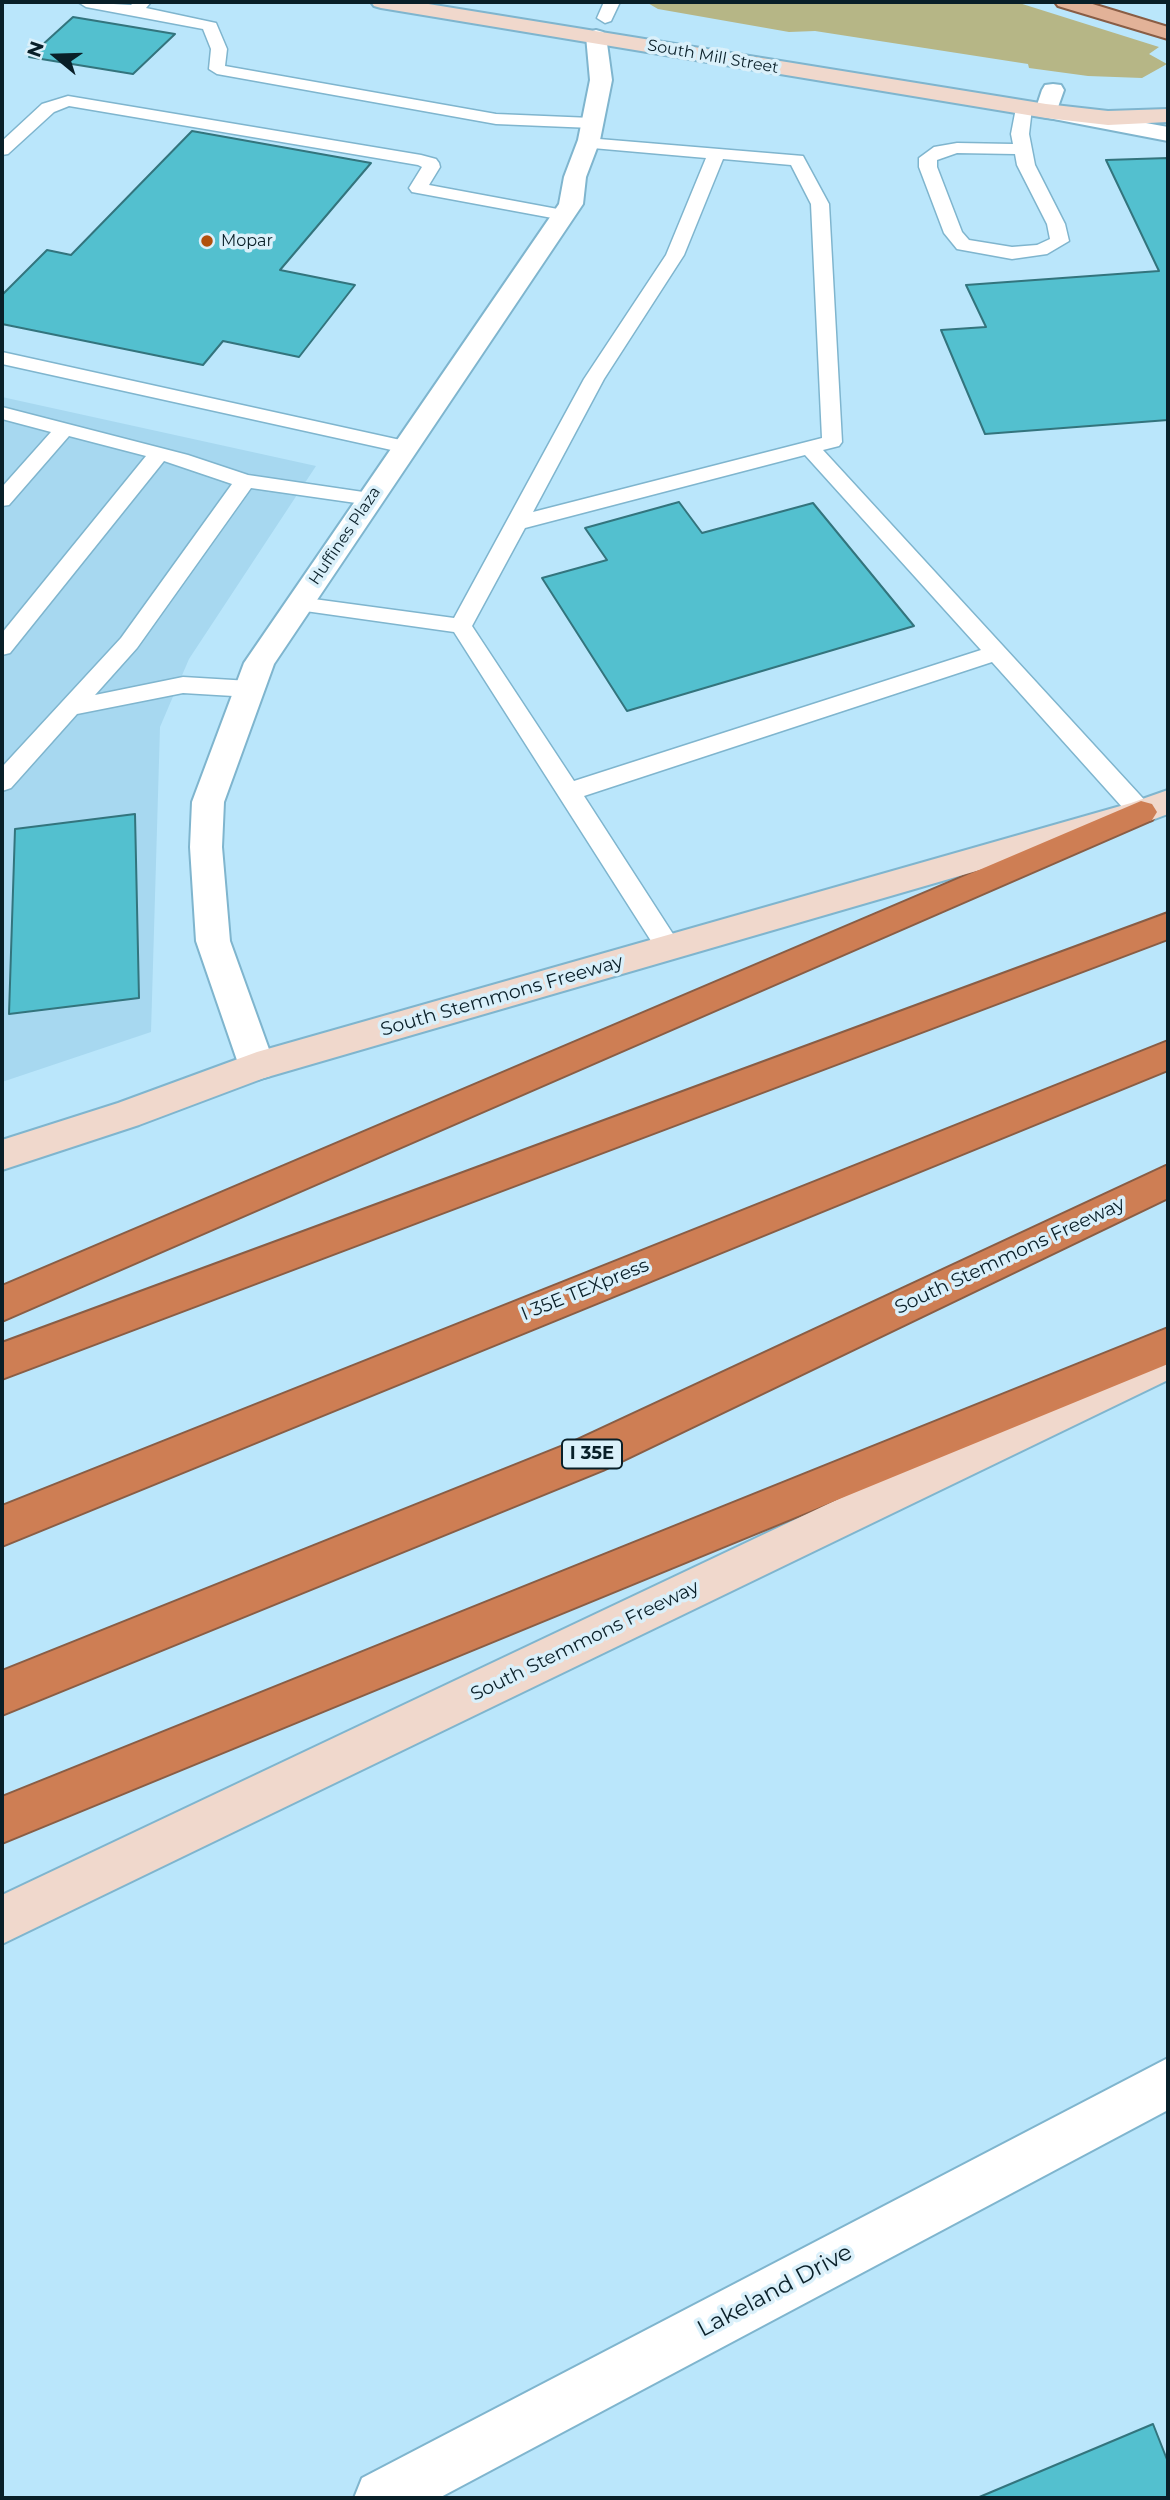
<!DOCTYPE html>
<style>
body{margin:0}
#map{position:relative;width:1170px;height:2500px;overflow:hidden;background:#bae6fb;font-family:Montserrat,sans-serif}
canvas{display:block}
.frame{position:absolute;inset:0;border:4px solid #091f28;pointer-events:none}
.north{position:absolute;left:21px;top:21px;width:70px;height:70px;-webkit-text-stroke:5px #daf0fa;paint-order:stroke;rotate:289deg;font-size:19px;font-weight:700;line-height:28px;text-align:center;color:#091f28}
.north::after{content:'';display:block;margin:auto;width:24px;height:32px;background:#091f28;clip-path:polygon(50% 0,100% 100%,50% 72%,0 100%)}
</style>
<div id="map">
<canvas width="1170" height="2500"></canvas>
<div class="frame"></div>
<div class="north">N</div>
</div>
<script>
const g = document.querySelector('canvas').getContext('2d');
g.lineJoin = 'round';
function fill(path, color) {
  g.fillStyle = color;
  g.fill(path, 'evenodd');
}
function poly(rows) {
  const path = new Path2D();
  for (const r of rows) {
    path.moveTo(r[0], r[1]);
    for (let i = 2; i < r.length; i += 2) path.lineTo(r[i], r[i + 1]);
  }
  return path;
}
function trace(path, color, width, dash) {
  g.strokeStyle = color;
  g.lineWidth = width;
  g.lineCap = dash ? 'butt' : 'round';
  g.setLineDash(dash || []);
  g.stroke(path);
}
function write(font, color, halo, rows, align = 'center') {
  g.font = font + ' Montserrat,sans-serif';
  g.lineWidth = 7;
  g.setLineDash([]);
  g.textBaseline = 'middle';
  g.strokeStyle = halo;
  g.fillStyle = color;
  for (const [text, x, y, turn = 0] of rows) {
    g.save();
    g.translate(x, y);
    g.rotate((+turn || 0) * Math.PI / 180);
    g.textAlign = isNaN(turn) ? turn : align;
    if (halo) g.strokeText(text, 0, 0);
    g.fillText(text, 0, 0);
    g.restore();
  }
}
const built = poly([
 [2,397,316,466,189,659,160,727,151,1032,2,1082]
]);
const green = poly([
 [646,2,1016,2,1159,47,1149,54,1167,64,1142,78,1088,76,1029,68,1028,64,815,31,789,32,658,9]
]);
const building = poly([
 [73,17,175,34,133,74,29,57,73,17],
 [192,131,371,163,280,270,355,285,299,357,223,341,203,365,2,324,2,295,47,250,71,255,192,131],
 [1168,158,1168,420,985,434,941,330,986,327,966,285,1159,271,1106,160,1168,158],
 [679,502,702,533,813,503,914,626,627,711,542,578,607,560,585,528,679,502],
 [135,814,139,998,9,1014,15,829,135,814],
 [1153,2424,1168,2462,1168,2498,977,2498,1153,2424]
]);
const lane = poly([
 [78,2,131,5,134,2,151,2,146,8,216,23,227,49,225,66,496,114,592,118,600,123,592,128,496,124,217,74,209,69,211,49,203,29,86,7,78,2],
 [604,2,620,2,611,21,605,23,597,18,604,2],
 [68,96,421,155,436,159,439,163,440,167,429,185,563,210,572,215,563,220,412,192,409,188,422,167,418,165,69,106,54,112,8,154,2,155,2,141,42,104,68,96],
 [1024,103,1032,108,1029,134,1035,165,1065,224,1069,241,1047,254,1012,259,957,249,944,233,919,167,919,158,934,147,957,143,1013,144,1011,134,1016,108,1024,103],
 [957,153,1015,154,1017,165,1047,224,1050,239,1037,245,1012,247,969,240,962,232,937,167,937,160,957,153],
 [587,138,803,156,829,204,842,442,839,446,823,450,1150,806,1153,812,1150,818,1141,821,1132,818,992,662,584,796,682,948,678,955,669,958,660,955,454,632,291,609,288,604,291,599,299,597,454,618,584,379,666,255,706,158,581,147,578,143,587,138],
 [723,159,791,165,811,204,822,438,533,512,604,379,684,255,723,159],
 [805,455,981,650,574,781,472,626,525,528,805,455],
 [2,352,405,441,412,443,415,447,412,451,405,453,2,364,2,352],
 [2,407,188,455,248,475,370,493,377,494,381,499,377,504,370,505,251,488,137,648,95,695,183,677,250,681,258,683,262,689,258,695,250,697,183,693,77,714,11,788,2,791,2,767,121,638,232,484,164,461,10,653,2,655,2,633,146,456,69,436,9,505,2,506,2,487,51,432,2,419,2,407]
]);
const street = poly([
 [596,30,603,32,606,36,612,80,600,140,586,177,583,204,274,664,224,802,222,847,230,941,275,1066,270,1076,257,1080,244,1076,239,1066,196,941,190,847,192,802,244,663,559,204,564,177,578,140,590,80,586,36,589,32,596,30],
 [1053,84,1061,85,1064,90,1058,107,1168,127,1168,141,1038,116,1035,111,1042,90,1045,85,1053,84],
 [1168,2058,1168,2110,439,2498,354,2498,362,2478,1168,2058]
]);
const secondary = poly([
 [371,2,416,2,1046,104,1108,111,1168,109,1168,122,1108,125,1046,118,381,8,374,6,371,2],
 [1168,790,1168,814,1152,820,264,1078,139,1125,2,1170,2,1140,118,1103,257,1052,1131,803,1168,790],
 [1168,1343,1168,1380,2,1944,2,1895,1168,1343]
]);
const primary = poly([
 [1055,2,1086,2,1168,27,1168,39,1058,6,1055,2]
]);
const highway = poly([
 [1141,801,1152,804,1157,812,1152,820,2,1321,2,1286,1141,801],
 [1168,913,1168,939,2,1379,2,1343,1168,913],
 [1168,1041,1168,1070,2,1546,2,1506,1168,1041],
 [1168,1165,1168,1198,603,1470,2,1715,2,1671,573,1442,1168,1165],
 [1168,1328,1168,1364,2,1843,2,1797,1168,1328]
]);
const markers = [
 [207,241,7,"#b1500d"]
];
const farStreetnames = [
 ["South Mill Street",713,57,10],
 ["Huffines Plaza",345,536,-56]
];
const farPoinames = [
 ["Mopar",221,241]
];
const shields = [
 [592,1454,60]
];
const shieldNames = [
 ["I 35E",592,1454]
];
const streetNames = [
 ["South Stemmons Freeway",502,996,-16],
 ["South Stemmons Freeway",1010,1256,-25],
 ["I 35E TEXpress",585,1290,-22],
 ["South Stemmons Freeway",585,1641,-26]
];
const nearStreetnames = [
 ["Lakeland Drive",775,2291,-28]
];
fill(built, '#a7d8f0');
fill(green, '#b6b686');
fill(building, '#53c0cf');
trace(building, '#33747d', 2);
trace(lane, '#7fb5ce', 3);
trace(street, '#7fb5ce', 4);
trace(secondary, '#7fb5ce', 4);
trace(primary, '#895d45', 4);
trace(highway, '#895d45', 4);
fill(lane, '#fff');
fill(street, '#fff');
fill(secondary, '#f0d8cc');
fill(primary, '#e2b298');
fill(highway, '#ce7e54');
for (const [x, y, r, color] of markers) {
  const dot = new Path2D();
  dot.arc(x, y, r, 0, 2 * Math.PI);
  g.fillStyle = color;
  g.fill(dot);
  trace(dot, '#daf0fa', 2.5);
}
write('16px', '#091f28', '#daf0fa', farStreetnames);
write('16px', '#091f28', '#daf0fa', farPoinames, 'left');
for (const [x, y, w] of shields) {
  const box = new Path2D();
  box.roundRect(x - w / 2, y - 14.5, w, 29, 5);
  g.fillStyle = '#daf0fa';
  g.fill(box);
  trace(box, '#091f28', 2);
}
write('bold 18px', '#091f28', null, shieldNames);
write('19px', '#091f28', '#daf0fa', streetNames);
write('23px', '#091f28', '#daf0fa', nearStreetnames);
</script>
